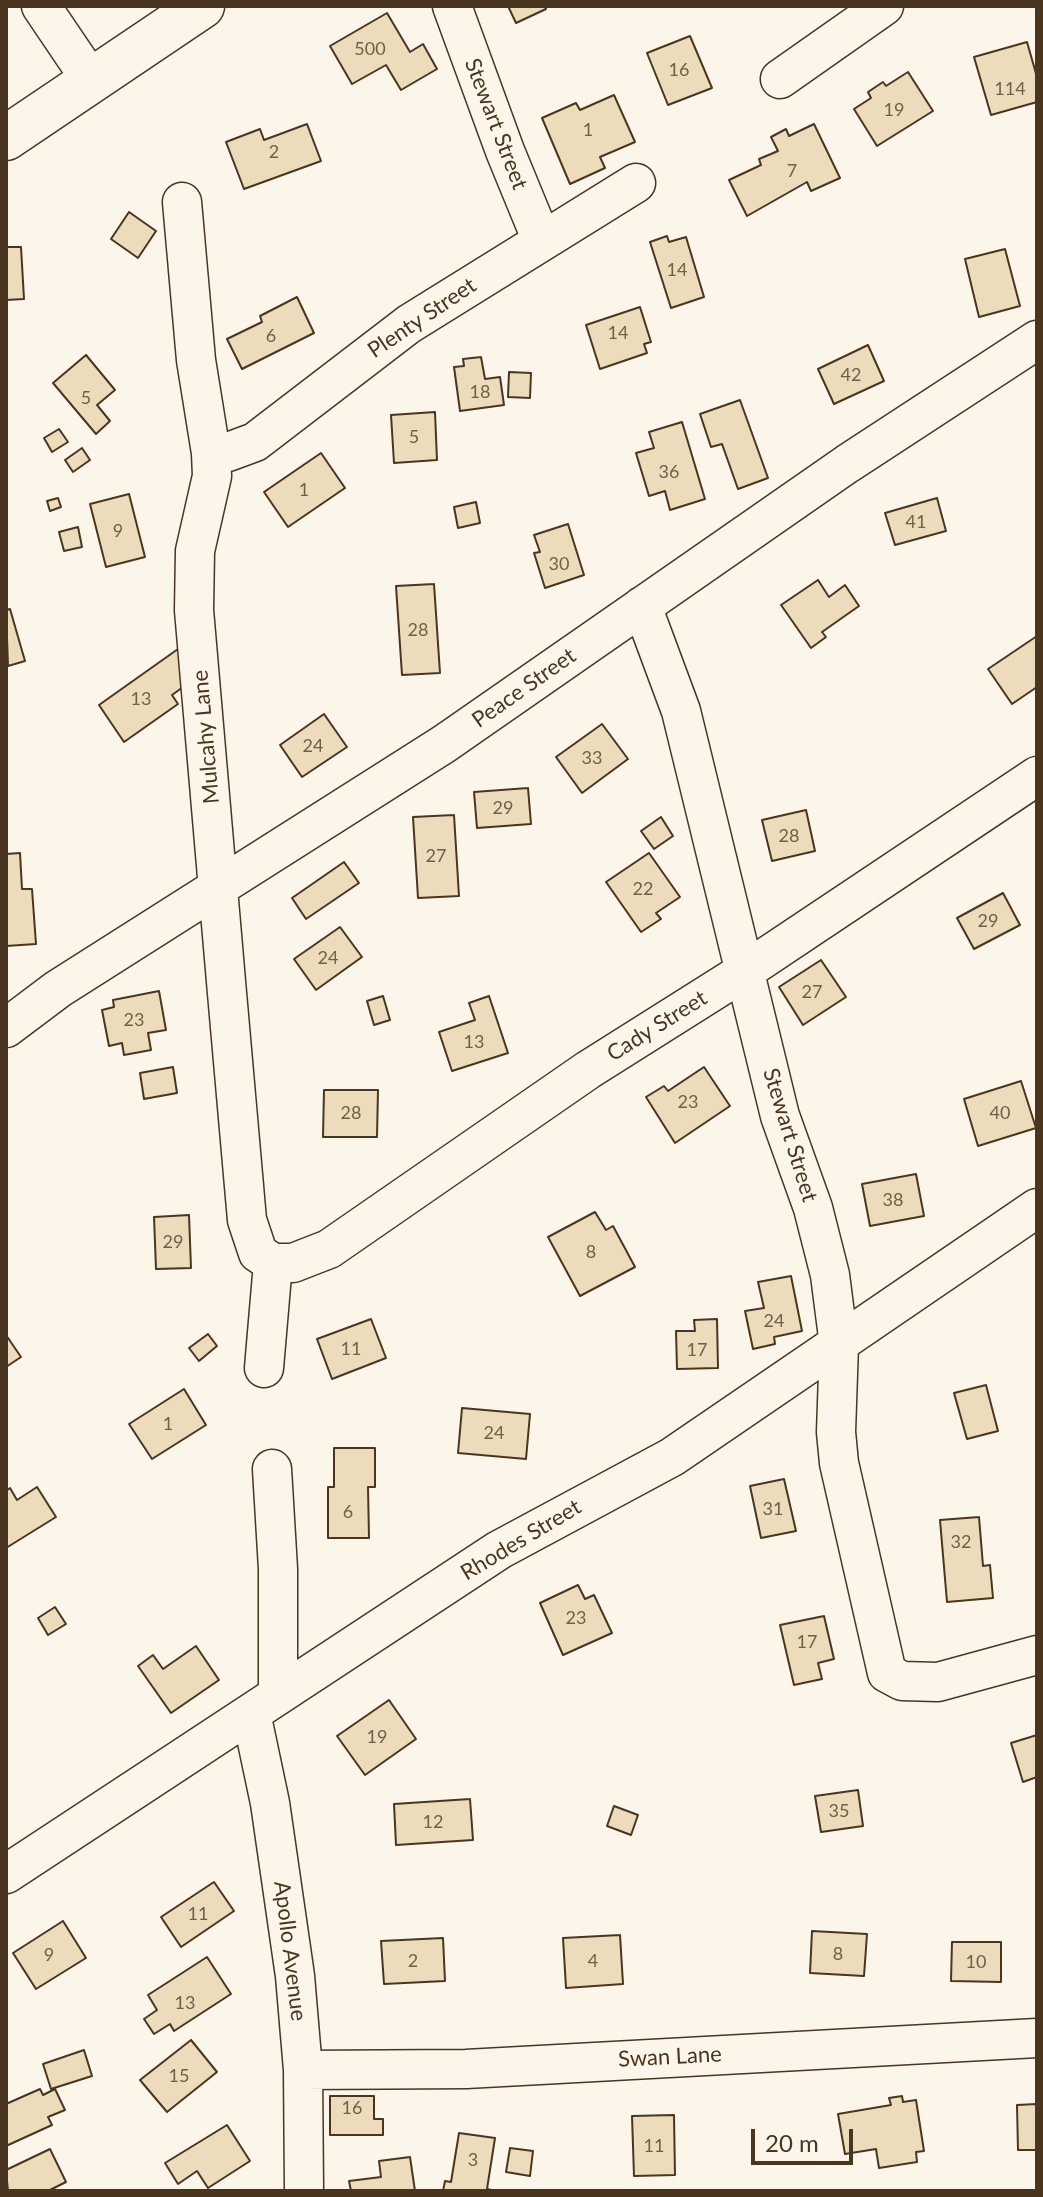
<!DOCTYPE html>
<style>
body{margin:0}
#map{position:relative;width:1043px;height:2197px;overflow:hidden;background:#fbf6e9;font-family:Lato,sans-serif}
canvas{display:block}
.frame{position:absolute;inset:0;border:8px solid #4a3520;pointer-events:none}
.scale{position:absolute;left:751px;top:2129px;width:102px;height:36px;box-sizing:border-box;border:4px solid #4a3520;border-top:0;padding-left:10px;font-size:24px;line-height:28px;white-space:nowrap;color:#4a3520;-webkit-text-stroke:6px #fbf6e9;paint-order:stroke}
</style>
<div id="map">
<canvas width="1043" height="2197"></canvas>
<div class="frame"></div>
<div class="scale">20 m</div>
</div>
<script>
const g = document.querySelector('canvas').getContext('2d');
g.lineJoin = 'round';
function fill(path, color) {
  g.fillStyle = color;
  g.fill(path, 'evenodd');
}
function poly(rows) {
  const path = new Path2D();
  for (const r of rows) {
    path.moveTo(r[0], r[1]);
    for (let i = 2; i < r.length; i += 2) path.lineTo(r[i], r[i + 1]);
  }
  return path;
}
function trace(path, color, width, dash) {
  g.strokeStyle = color;
  g.lineWidth = width;
  g.lineCap = dash ? 'butt' : 'round';
  g.setLineDash(dash || []);
  g.stroke(path);
}
function write(font, color, halo, rows, align = 'center') {
  g.font = font + ' Lato,sans-serif';
  g.lineWidth = 6;
  g.setLineDash([]);
  g.textBaseline = 'middle';
  g.strokeStyle = halo;
  g.fillStyle = color;
  for (const [text, x, y, turn = 0] of rows) {
    g.save();
    g.translate(x, y);
    g.rotate((+turn || 0) * Math.PI / 180);
    g.textAlign = isNaN(turn) ? turn : align;
    if (halo) g.strokeText(text, 0, 0);
    g.fillText(text, 0, 0);
    g.restore();
  }
}
const building = poly([
 [508,6,545,6,546,9,516,23,508,6],
 [387,13,410,52,423,44,437,69,401,90,386,65,352,84,330,46,387,13],
 [690,36,712,88,668,105,647,53,690,36],
 [1027,42,1037,77,1037,102,991,115,974,57,1027,42],
 [908,72,933,111,877,146,854,109,871,98,868,92,883,82,886,86,908,72],
 [614,95,635,142,600,157,605,168,570,184,542,118,576,103,580,110,614,95],
 [307,124,321,161,244,189,226,142,260,129,264,140,307,124],
 [814,124,840,178,811,191,807,182,747,216,729,180,761,165,759,159,778,151,771,137,786,129,789,136,814,124],
 [129,212,156,231,138,258,111,239,129,212],
 [667,236,669,242,686,237,704,297,671,308,650,242,667,236],
 [6,247,21,247,24,299,6,300,6,247],
 [1005,249,1020,306,979,317,965,259,1005,249],
 [297,297,314,333,242,369,227,339,262,322,260,316,297,297],
 [640,307,651,342,644,344,647,353,600,369,586,325,640,307],
 [868,345,884,381,834,404,818,369,868,345],
 [86,355,115,390,97,405,110,421,96,434,53,383,86,355],
 [481,357,485,379,500,377,504,405,460,411,454,367,464,366,463,359,481,357],
 [509,372,531,373,530,398,508,397,509,372],
 [740,400,768,478,738,489,722,444,711,447,700,414,740,400],
 [435,412,437,460,394,463,391,415,435,412],
 [682,422,705,499,670,510,665,491,649,496,636,453,654,448,649,432,682,422],
 [59,429,68,442,52,452,44,438,59,429],
 [82,448,90,460,73,472,65,460,82,448],
 [321,453,345,488,288,527,264,492,321,453],
 [129,494,145,557,106,567,90,504,129,494],
 [58,498,61,507,50,511,47,501,58,498],
 [937,498,946,531,895,545,885,513,937,498],
 [476,502,480,523,458,528,454,507,476,502],
 [568,524,584,575,545,588,534,553,540,552,534,535,568,524],
 [78,527,82,547,64,551,59,532,78,527],
 [818,580,829,597,845,585,859,606,822,632,826,637,811,648,781,605,818,580],
 [434,584,440,673,402,675,396,586,434,584],
 [10,609,25,661,8,666,6,610,10,609],
 [1037,636,1037,687,1012,704,988,669,1037,636],
 [178,649,191,668,190,682,172,695,178,704,124,742,99,705,178,649],
 [324,714,347,747,302,777,280,745,324,714],
 [602,724,628,759,582,793,556,757,602,724],
 [528,788,531,824,477,828,474,792,528,788],
 [806,810,815,851,772,861,762,820,806,810],
 [454,815,459,896,418,898,413,817,454,815],
 [661,817,673,836,654,849,641,831,661,817],
 [20,853,22,889,32,889,36,944,6,946,6,854,20,853],
 [649,853,680,897,656,913,661,919,641,932,606,882,649,853],
 [344,862,359,883,306,919,292,898,344,862],
 [1003,893,1020,925,974,949,957,918,1003,893],
 [340,927,362,957,316,990,294,959,340,927],
 [821,960,846,997,803,1025,779,987,821,960],
 [159,991,166,1030,148,1033,151,1050,124,1055,122,1043,109,1046,102,1010,114,1007,113,1000,159,991],
 [383,996,390,1020,374,1025,367,1001,383,996],
 [489,996,508,1053,452,1071,439,1032,475,1020,469,1003,489,996],
 [173,1067,177,1093,144,1099,140,1073,173,1067],
 [704,1067,730,1106,675,1143,646,1097,664,1086,668,1091,704,1067],
 [1021,1081,1036,1128,978,1146,964,1099,1021,1081],
 [324,1090,378,1090,377,1137,323,1137,324,1090],
 [916,1174,924,1216,870,1226,862,1184,916,1174],
 [595,1212,606,1230,613,1226,635,1267,580,1296,548,1237,595,1212],
 [189,1215,191,1268,156,1269,154,1217,189,1215],
 [791,1276,802,1331,774,1337,775,1344,753,1349,745,1311,764,1308,758,1282,791,1276],
 [371,1319,386,1358,332,1379,317,1339,371,1319],
 [717,1319,718,1368,677,1369,676,1331,695,1331,694,1320,717,1319],
 [208,1334,217,1346,199,1361,189,1348,208,1334],
 [6,1335,21,1357,6,1367,6,1335],
 [986,1385,998,1431,967,1439,954,1393,986,1385],
 [184,1389,206,1425,152,1459,129,1424,184,1389],
 [462,1408,530,1414,526,1459,458,1453,462,1408],
 [334,1448,375,1448,375,1487,368,1487,369,1538,328,1538,328,1487,334,1487,334,1448],
 [784,1479,796,1531,761,1538,750,1486,784,1479],
 [37,1487,56,1517,6,1548,6,1491,10,1488,17,1500,37,1487],
 [979,1517,983,1566,990,1565,993,1598,947,1602,940,1520,979,1517],
 [578,1585,585,1599,594,1595,612,1633,563,1655,540,1603,578,1585],
 [55,1607,66,1624,48,1635,38,1618,55,1607],
 [824,1616,834,1659,818,1663,822,1679,794,1685,780,1625,824,1616],
 [196,1646,219,1680,171,1713,138,1666,153,1655,163,1669,196,1646],
 [389,1700,416,1739,365,1775,337,1736,389,1700],
 [1037,1735,1037,1777,1023,1782,1011,1743,1037,1735],
 [858,1790,863,1826,821,1832,815,1796,858,1790],
 [470,1799,473,1840,396,1845,394,1804,470,1799],
 [614,1806,638,1815,631,1835,607,1826,614,1806],
 [214,1882,234,1911,181,1947,161,1917,214,1882],
 [63,1921,86,1958,36,1989,13,1953,63,1921],
 [812,1931,867,1934,864,1976,810,1973,812,1931],
 [620,1935,623,1984,566,1988,563,1938,620,1935],
 [443,1938,445,1981,384,1984,381,1941,443,1938],
 [952,1942,1001,1942,1001,1982,951,1981,952,1942],
 [207,1957,231,1994,174,2031,170,2024,154,2034,144,2019,157,2010,148,1995,207,1957],
 [191,2040,217,2072,167,2112,140,2080,191,2040],
 [84,2050,92,2076,51,2089,43,2064,84,2050],
 [40,2089,43,2095,55,2089,65,2110,48,2117,52,2125,6,2146,6,2104,40,2089],
 [330,2096,374,2096,374,2119,383,2119,383,2135,330,2135,330,2096],
 [902,2096,903,2102,916,2100,924,2151,916,2152,917,2162,879,2168,876,2149,845,2154,838,2114,891,2105,889,2098,902,2096],
 [1037,2104,1037,2150,1018,2150,1017,2105,1037,2104],
 [674,2115,675,2175,634,2176,632,2116,674,2115],
 [227,2125,250,2161,208,2188,197,2171,178,2184,165,2163,227,2125],
 [459,2133,495,2138,487,2189,496,2191,443,2191,445,2181,451,2182,459,2133],
 [510,2148,533,2151,530,2176,506,2172,510,2148],
 [50,2149,66,2182,48,2191,8,2191,6,2170,50,2149],
 [410,2157,415,2191,351,2191,349,2181,381,2177,379,2161,410,2157]
]);
const minor = poly([
 [41,6,91,80],
 [452,6,505,151,542,241],
 [780,79,884,6],
 [182,202,196,360,211,453,212,476,195,551,194,610,227,993,247,1220,258,1253,273,1263],
 [211,453,228,452,255,442,409,324,636,183],
 [642,606,681,711,780,1116,813,1208,830,1275,839,1345,836,1432,839,1463,887,1673,902,1681,938,1682,1037,1655],
 [6,1028,58,989,444,744,847,464,1037,340],
 [273,1263,293,1263,329,1249,588,1070,745,971,1037,776],
 [264,1368,273,1263],
 [272,1469,278,1569,278,1695],
 [251,1713,270,1803,295,1976,303,2070,304,2191],
 [6,1874,499,1550,672,1457,1037,1208],
 [303,2070,466,2069,1037,2038]
]);
const major = poly([
 [6,138,202,6]
]);
const numberNames = [
 ["500",370,49],
 ["16",679,70],
 ["114",1010,89],
 ["19",894,110],
 ["1",588,130],
 ["2",274,152],
 ["7",792,171],
 ["14",677,270],
 ["14",618,333],
 ["6",271,336],
 ["42",851,375],
 ["18",480,392],
 ["5",86,398],
 ["5",414,437],
 ["36",669,472],
 ["1",304,490],
 ["41",916,522],
 ["9",118,531],
 ["30",559,564],
 ["28",418,630],
 ["13",141,699],
 ["24",313,746],
 ["33",592,758],
 ["29",503,808],
 ["28",789,836],
 ["27",436,856],
 ["22",643,889],
 ["29",988,921],
 ["24",328,958],
 ["27",812,992],
 ["23",134,1020],
 ["13",474,1042],
 ["23",688,1102],
 ["28",351,1113],
 ["40",1000,1113],
 ["38",893,1200],
 ["29",173,1242],
 ["8",591,1252],
 ["24",774,1321],
 ["11",351,1349],
 ["17",697,1350],
 ["1",168,1424],
 ["24",494,1433],
 ["31",773,1509],
 ["6",348,1512],
 ["32",961,1542],
 ["23",576,1618],
 ["17",807,1642],
 ["19",377,1737],
 ["35",839,1811],
 ["12",433,1822],
 ["11",198,1914],
 ["8",838,1954],
 ["9",49,1955],
 ["2",413,1961],
 ["4",593,1961],
 ["10",976,1962],
 ["13",185,2003],
 ["15",179,2076],
 ["16",352,2108],
 ["11",654,2146],
 ["3",473,2160]
];
const streetNames = [
 ["Stewart Street",496,124,69],
 ["Plenty Street",422,318,-34],
 ["Peace Street",524,688,-35],
 ["Mulcahy Lane",206,737,-95],
 ["Cady Street",657,1026,-32],
 ["Stewart Street",790,1135,73],
 ["Rhodes Street",521,1540,-31],
 ["Apollo Avenue",290,1951,83],
 ["Swan Lane",670,2057,-3]
];
fill(building, '#ecdcbc');
trace(building, '#4a3520', 2);
trace(minor, '#4a3520', 41);
trace(major, '#4a3520', 47);
trace(minor, '#fbf6e9', 38);
trace(major, '#fbf6e9', 44);
write('18px', '#725f47', null, numberNames);
write('22px', '#4a3520', '#fbf6e9', streetNames);
</script>
